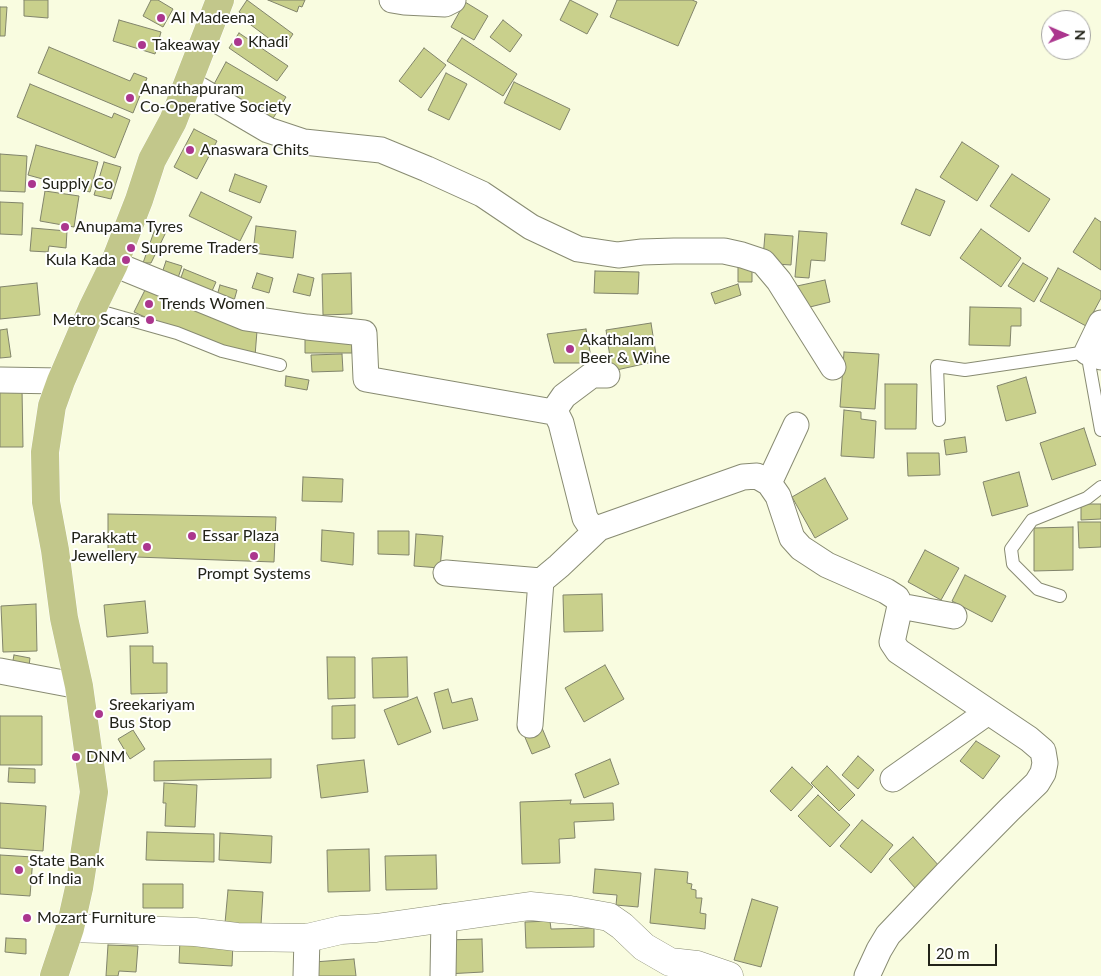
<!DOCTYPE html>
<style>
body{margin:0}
#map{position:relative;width:1101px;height:976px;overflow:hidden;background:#f9fce0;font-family:Lato,sans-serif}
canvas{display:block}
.north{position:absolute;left:1041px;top:10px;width:50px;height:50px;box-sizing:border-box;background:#fff;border:1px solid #a7a7a3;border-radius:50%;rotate:91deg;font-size:14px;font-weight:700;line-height:20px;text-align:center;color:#222319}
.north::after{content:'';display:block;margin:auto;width:18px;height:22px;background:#ab368e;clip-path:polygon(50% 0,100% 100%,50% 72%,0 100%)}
.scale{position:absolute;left:928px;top:944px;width:69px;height:22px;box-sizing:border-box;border:2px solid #222319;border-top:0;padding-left:6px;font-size:15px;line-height:18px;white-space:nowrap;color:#222319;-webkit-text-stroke:4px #fff;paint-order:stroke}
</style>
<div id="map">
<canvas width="1101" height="976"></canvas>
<div class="north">N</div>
<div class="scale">20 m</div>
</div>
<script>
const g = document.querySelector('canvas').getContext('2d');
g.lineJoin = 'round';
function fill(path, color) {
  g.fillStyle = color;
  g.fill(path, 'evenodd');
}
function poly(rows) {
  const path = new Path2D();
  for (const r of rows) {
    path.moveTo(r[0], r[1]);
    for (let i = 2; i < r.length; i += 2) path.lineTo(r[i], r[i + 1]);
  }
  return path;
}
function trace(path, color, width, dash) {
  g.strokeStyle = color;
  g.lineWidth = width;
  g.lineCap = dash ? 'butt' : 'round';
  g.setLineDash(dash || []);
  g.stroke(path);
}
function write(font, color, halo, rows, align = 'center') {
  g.font = font + ' Lato,sans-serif';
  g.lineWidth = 4;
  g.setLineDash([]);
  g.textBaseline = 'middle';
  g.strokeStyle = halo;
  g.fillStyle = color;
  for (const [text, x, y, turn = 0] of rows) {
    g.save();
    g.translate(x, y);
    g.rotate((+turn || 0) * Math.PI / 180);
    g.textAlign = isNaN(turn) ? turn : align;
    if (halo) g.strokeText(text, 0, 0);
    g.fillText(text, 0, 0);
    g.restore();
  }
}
const building = poly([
 [24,0,48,0,48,18,24,16,24,0],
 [151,0,158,0,173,9,163,27,143,16,151,0],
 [247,0,293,34,283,49,247,22,250,19,239,12,247,0],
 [268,0,305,0,302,7,299,6,297,12,268,0],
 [570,0,598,14,587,34,560,20,570,0],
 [617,0,692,0,697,2,678,46,610,17,617,0],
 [465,2,488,16,474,40,451,27,465,2],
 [0,7,7,7,5,36,0,36,0,7],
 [119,20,161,32,155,54,113,41,119,20],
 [503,20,522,35,510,52,490,37,503,20],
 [239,33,288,66,277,81,229,48,239,33],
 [462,38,517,74,503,96,447,61,462,38],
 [49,47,130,81,134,73,147,78,133,113,38,73,49,47],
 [424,48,446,65,421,98,399,81,424,48],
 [226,62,286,97,272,120,213,86,226,62],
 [446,73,467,84,449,120,428,110,446,73],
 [514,82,570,109,560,130,504,103,514,82],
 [30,84,112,118,114,113,130,120,115,158,17,117,30,84],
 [194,129,217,141,197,179,174,167,194,129],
 [962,142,999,166,977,201,940,177,962,142],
 [36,145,98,162,90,192,28,175,36,145],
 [0,154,27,156,25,192,0,191,0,154],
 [104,162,121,167,111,199,94,195,104,162],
 [235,174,267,186,260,203,229,191,235,174],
 [1012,174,1050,199,1029,232,990,206,1012,174],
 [916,189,945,201,930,236,901,224,916,189],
 [45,191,79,196,74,227,40,221,45,191],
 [201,192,252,217,240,241,189,216,201,192],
 [0,202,23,203,22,235,0,234,0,202],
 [1095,218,1101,222,1101,270,1073,252,1095,218],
 [156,226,167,230,151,263,143,263,156,226],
 [256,226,296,231,293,258,253,253,256,226],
 [32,228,67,231,66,248,49,246,48,252,30,251,32,228],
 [981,229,1021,258,1001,287,960,258,981,229],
 [799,231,827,233,825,261,811,260,809,278,795,277,799,231],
 [765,234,793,236,791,265,776,264,763,258,765,234],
 [166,261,182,266,177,281,161,276,166,261],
 [1023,263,1048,278,1034,302,1008,286,1023,263],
 [738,265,752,265,752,282,738,282,738,265],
 [1058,268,1101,291,1101,298,1086,326,1040,301,1058,268],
 [184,269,216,282,209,298,178,286,184,269],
 [595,271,639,272,638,294,594,293,595,271],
 [257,273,273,278,269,293,252,288,257,273],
 [351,273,352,314,323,315,322,274,351,273],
 [298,274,314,278,310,296,293,292,298,274],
 [825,280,830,302,802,309,797,286,825,280],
 [149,282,257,331,255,356,200,342,134,312,149,282],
 [37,283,40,315,0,319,0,287,37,283],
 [738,284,741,295,715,304,711,293,738,284],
 [220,285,237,290,232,308,215,303,220,285],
 [970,307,1021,308,1021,326,1011,326,1010,346,969,345,970,307],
 [651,323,657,361,612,371,606,330,651,323],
 [7,329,11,357,0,358,0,330,7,329],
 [586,329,592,363,554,363,547,334,586,329],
 [305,337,352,337,352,353,305,353,305,337],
 [844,352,879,354,875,409,840,407,844,352],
 [342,354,343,371,312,372,311,355,342,354],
 [286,376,309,380,307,390,285,386,286,376],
 [1026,377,1036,413,1006,421,997,386,1026,377],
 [885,384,917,384,916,429,885,429,885,384],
 [0,389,22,389,23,447,0,447,0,389],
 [844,410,861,412,861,419,876,421,874,458,841,456,844,410],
 [1084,428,1096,465,1052,480,1040,443,1084,428],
 [965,437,967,452,946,455,944,440,965,437],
 [907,453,939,453,940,475,908,476,907,453],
 [1019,472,1028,506,992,516,983,482,1019,472],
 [303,477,343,479,342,502,302,501,303,477],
 [825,478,848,519,815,538,792,497,825,478],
 [1081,504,1101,504,1101,519,1081,520,1081,504],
 [108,514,276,517,274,562,108,556,108,514],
 [1078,522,1101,522,1101,547,1079,548,1078,522],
 [1073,527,1073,570,1034,571,1034,528,1073,527],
 [322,530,354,533,353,565,321,561,322,530],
 [378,531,409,531,409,555,378,554,378,531],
 [416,534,443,536,440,568,414,566,416,534],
 [925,550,959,568,941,600,908,582,925,550],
 [965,575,1006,596,992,622,952,601,965,575],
 [602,594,603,631,564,632,563,595,602,594],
 [145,601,148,633,107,637,104,605,145,601],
 [36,604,37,651,3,652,1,606,36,604],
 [130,646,153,646,153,663,167,663,167,693,131,694,130,646],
 [14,655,30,658,28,674,11,671,14,655],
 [327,657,355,657,355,698,328,699,327,657],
 [407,657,408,697,373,698,372,658,407,657],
 [605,665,624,699,584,722,565,688,605,665],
 [448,689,452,703,472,698,478,720,443,729,434,693,448,689],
 [417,697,431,732,398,745,384,710,417,697],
 [355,705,355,738,332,739,332,706,355,705],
 [0,716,42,716,42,765,0,765,0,716],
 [542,728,550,747,532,754,524,735,542,728],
 [133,730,145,749,130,759,118,739,133,730],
 [976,741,1000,756,983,779,960,761,976,741],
 [858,756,874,770,858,789,842,775,858,756],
 [271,759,271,778,154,781,154,761,271,759],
 [610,759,619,784,584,798,575,774,610,759],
 [364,760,368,792,321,798,317,765,364,760],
 [827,766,855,795,839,811,811,783,827,766],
 [792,767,813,787,791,811,770,791,792,767],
 [9,768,35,769,35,783,8,782,9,768],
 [164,783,197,785,195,827,165,826,166,803,163,803,164,783],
 [818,795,850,825,830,847,798,816,818,795],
 [571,800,570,804,613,803,614,820,574,822,575,838,559,839,560,863,522,864,520,802,571,800],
 [0,803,46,806,43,851,0,848,0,803],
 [862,820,893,845,871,873,840,846,862,820],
 [147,832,214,834,214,862,146,860,147,832],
 [220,833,272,836,271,863,219,860,220,833],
 [913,837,940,867,916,889,889,859,913,837],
 [369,849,370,891,328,892,327,850,369,849],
 [0,855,33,857,30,896,0,894,0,855],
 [436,855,437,889,386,890,385,856,436,855],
 [595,869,641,873,638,907,616,905,617,895,593,893,595,869],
 [655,869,688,872,687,883,692,884,691,889,696,890,696,898,702,898,700,913,706,914,705,929,650,923,655,869],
 [143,884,183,884,183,908,143,908,143,884],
 [228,890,263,892,261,925,225,923,228,890],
 [752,899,778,907,761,967,734,960,752,899],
 [550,921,551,929,594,928,594,947,526,948,525,922,550,921],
 [6,938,26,939,26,954,5,952,6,938],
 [180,939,233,942,232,966,179,963,180,939],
 [482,939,483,972,446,974,445,940,482,939],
 [108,945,138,946,136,972,119,971,118,976,106,976,108,945],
 [354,959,356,976,315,976,314,962,354,959]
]);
const lane = poly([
 [92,309,177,333,222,351,280,365],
 [939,420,937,366,965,370,1087,352,1101,430],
 [1060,596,1038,589,1013,564,1011,549,1032,520,1087,498,1101,487]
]);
const street = poly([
 [392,0,404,2,445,4,453,0],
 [188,83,268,130,304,142,381,150,427,169,482,194,531,227,578,249,618,255,642,252,674,251,724,251,742,255,763,262,779,281,833,367],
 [114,264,246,318,307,327,364,333,366,379,553,412,557,415,561,423,585,518,589,524,595,528,599,528,743,477,757,476,769,483,778,496,792,538,801,548,827,565,886,591,897,598,900,606,892,642,898,651,1029,739,1043,751,1045,763,1043,773,1037,783,1009,810,947,873,888,935,879,950,867,976],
 [1101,323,1087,352,1101,357],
 [0,380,61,381],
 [553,412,564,396,592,375,607,375],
 [769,483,796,425],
 [446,573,541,581,559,566,599,528],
 [900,606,954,616],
 [0,671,79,686],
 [530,725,541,581],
 [893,779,988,712],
 [306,976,307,938],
 [443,976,444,917]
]);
const secondary = poly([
 [70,928,195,932,237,937,307,938,341,930,376,928,530,906,570,910,609,917,622,926,644,947,670,962,697,965,729,976]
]);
const primary = poly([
 [54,976,70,928,79,888,94,792,79,686,64,618,55,550,46,502,45,452,52,406,61,381,92,309,114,264,139,200,152,160,173,121,220,0]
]);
const markers = [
 [161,18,5,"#ab368e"],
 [238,42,5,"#ab368e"],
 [142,45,5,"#ab368e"],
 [130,98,5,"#ab368e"],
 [190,150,5,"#ab368e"],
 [32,184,5,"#ab368e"],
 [65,227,5,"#ab368e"],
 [131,248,5,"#ab368e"],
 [126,260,5,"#ab368e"],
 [149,304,5,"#ab368e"],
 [150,320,5,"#ab368e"],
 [570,349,5,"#ab368e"],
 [192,536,5,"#ab368e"],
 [147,547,5,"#ab368e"],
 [254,556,5,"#ab368e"],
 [99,714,5,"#ab368e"],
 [76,757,5,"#ab368e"],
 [19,870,5,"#ab368e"],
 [27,918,5,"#ab368e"]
];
const poiNames = [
 ["Al Madeena",171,18],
 ["Khadi",248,42],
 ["Takeaway",152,45],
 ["Ananthapuram",140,89],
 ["Co-Operative Society",140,107],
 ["Anaswara Chits",200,150],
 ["Supply Co",42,184],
 ["Anupama Tyres",75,227],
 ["Supreme Traders",141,248],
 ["Kula Kada",116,260,"right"],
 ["Trends Women",159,304],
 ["Metro Scans",140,320,"right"],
 ["Akathalam",580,340],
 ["Beer & Wine",580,358],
 ["Essar Plaza",202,536],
 ["Parakkatt",137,538,"right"],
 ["Jewellery",137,556,"right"],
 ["Prompt Systems",254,574,"center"],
 ["Sreekariyam",109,705],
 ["Bus Stop",109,723],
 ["DNM",86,757],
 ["State Bank",29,861],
 ["of India",29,879],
 ["Mozart Furniture",37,918]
];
fill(building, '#c9d08c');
trace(building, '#81846b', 1);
trace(lane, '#888b72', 14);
trace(street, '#888b72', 27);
trace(secondary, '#888b72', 29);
trace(primary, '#fff', 29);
trace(lane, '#fff', 12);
trace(street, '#fff', 25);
trace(secondary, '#fff', 28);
trace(primary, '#c2c78b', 28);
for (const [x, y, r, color] of markers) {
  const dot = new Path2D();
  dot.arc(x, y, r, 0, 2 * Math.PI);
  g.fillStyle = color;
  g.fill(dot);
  trace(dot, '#fff', 2);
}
write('16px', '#222319', '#fff', poiNames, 'left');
</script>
